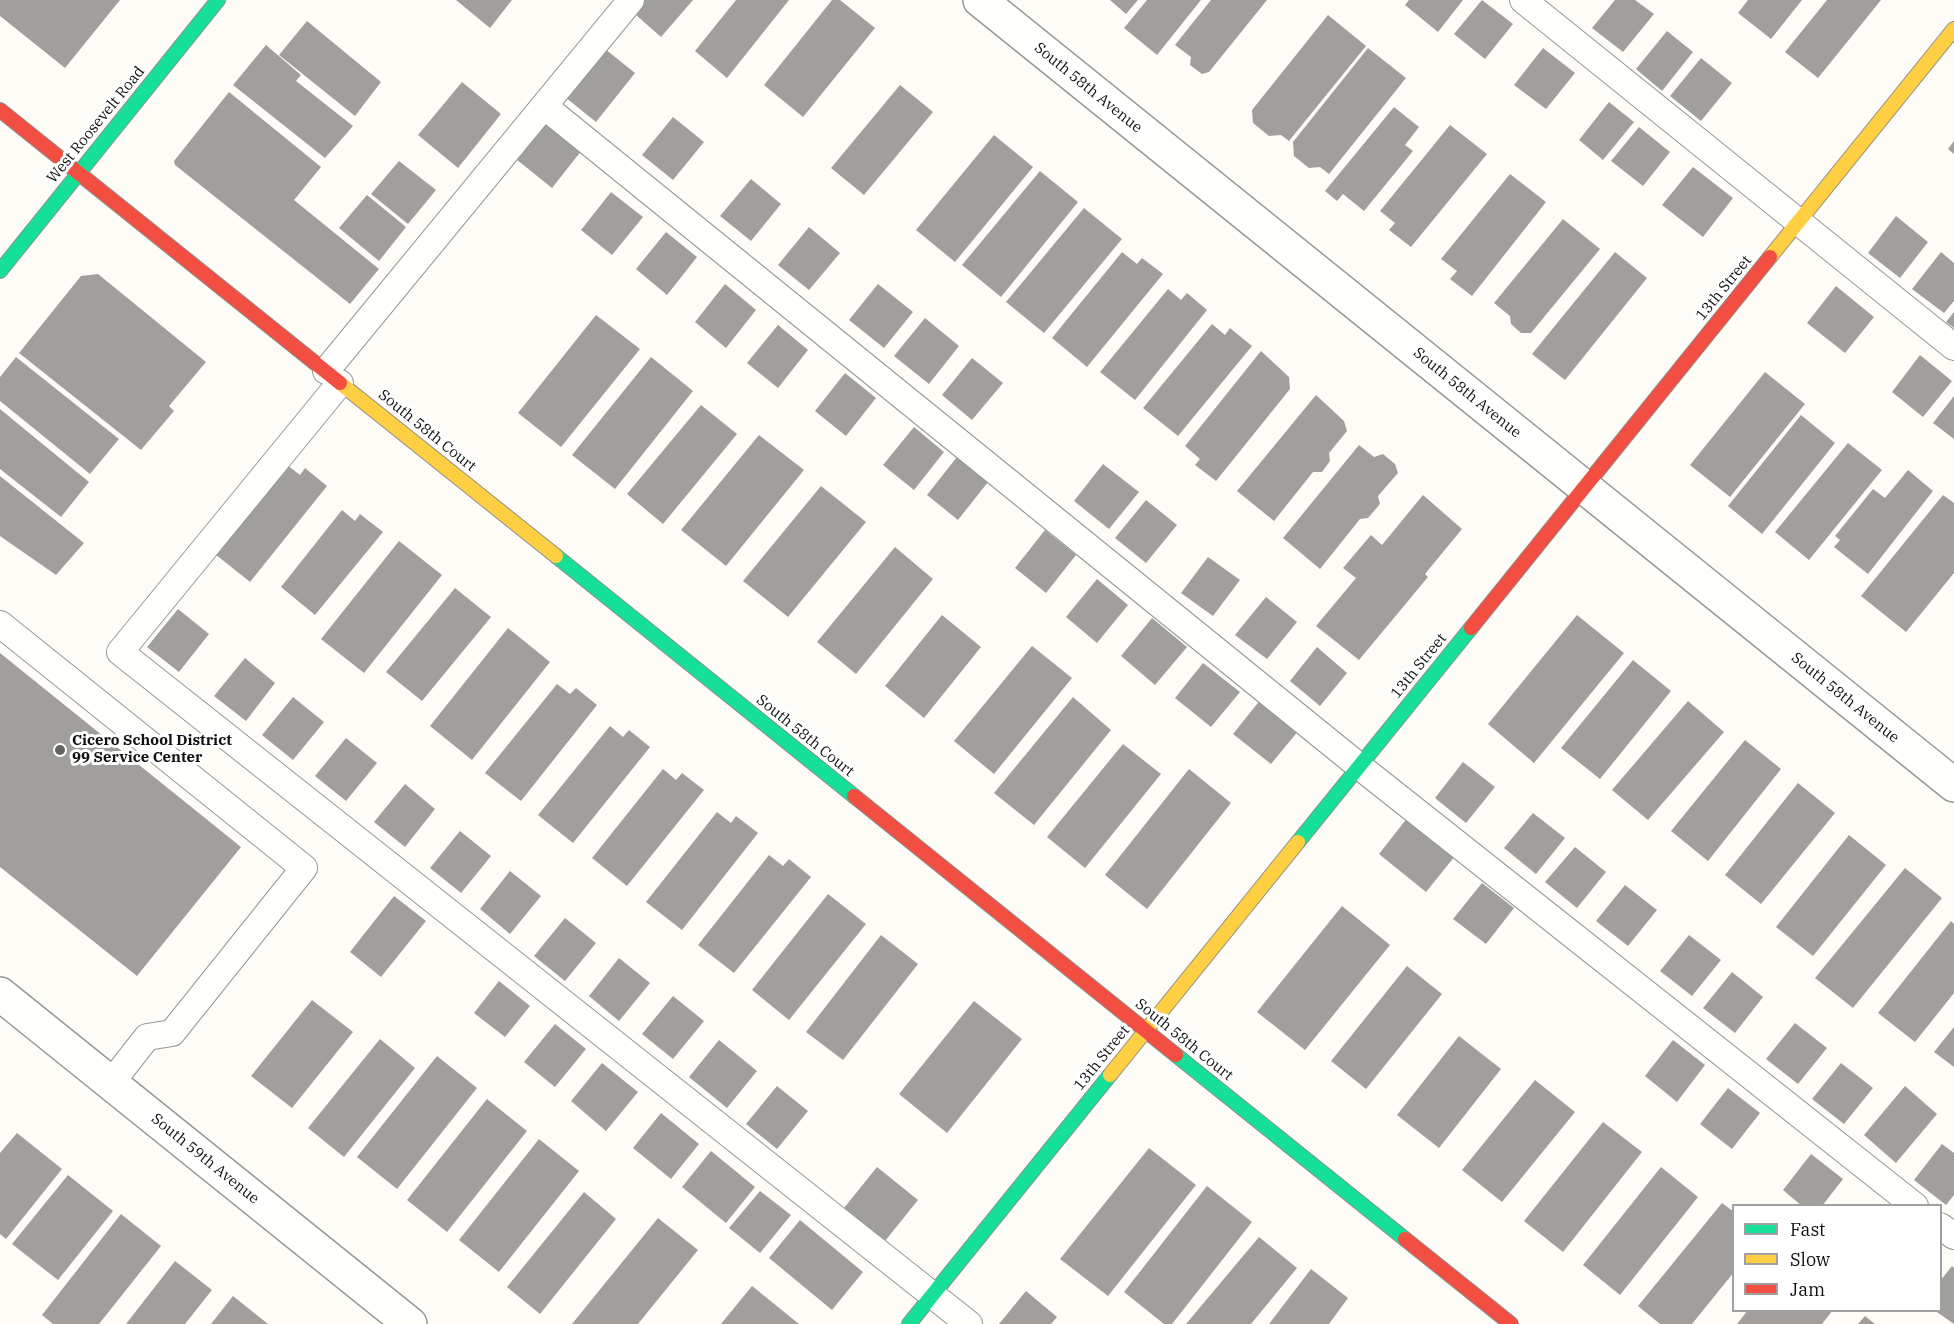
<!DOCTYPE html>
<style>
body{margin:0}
#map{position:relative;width:1954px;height:1324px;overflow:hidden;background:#fdfcf7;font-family:"IBM Plex Serif",serif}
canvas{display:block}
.legend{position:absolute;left:1732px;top:1204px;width:210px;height:108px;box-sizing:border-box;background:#fff;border:2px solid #a0a0a0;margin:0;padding:8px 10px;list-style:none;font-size:18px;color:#111}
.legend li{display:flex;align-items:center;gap:12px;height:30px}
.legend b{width:30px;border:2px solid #a0a0a0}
</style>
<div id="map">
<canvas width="1954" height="1324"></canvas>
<ul class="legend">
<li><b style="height:8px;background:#16e098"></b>Fast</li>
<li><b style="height:8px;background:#ffcf43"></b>Slow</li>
<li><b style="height:8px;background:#f24e42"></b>Jam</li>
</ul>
</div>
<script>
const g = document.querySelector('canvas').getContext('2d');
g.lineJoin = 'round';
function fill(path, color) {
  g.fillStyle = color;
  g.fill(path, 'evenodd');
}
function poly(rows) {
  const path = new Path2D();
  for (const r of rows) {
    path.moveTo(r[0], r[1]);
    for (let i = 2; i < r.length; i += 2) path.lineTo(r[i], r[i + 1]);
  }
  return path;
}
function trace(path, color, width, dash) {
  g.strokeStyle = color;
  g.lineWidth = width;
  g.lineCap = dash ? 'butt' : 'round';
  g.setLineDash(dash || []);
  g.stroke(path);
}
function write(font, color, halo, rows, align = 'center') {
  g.font = font + ' "IBM Plex Serif",serif';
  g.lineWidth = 6;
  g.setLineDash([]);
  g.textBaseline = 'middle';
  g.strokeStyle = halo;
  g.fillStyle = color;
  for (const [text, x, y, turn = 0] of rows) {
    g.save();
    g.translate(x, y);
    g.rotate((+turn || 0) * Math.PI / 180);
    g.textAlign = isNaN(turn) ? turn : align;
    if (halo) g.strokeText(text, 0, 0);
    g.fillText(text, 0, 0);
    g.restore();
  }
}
const building = poly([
 [0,0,120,0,65,68,0,16],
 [456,0,512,0,490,28],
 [633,0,693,0,661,37,627,7],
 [736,0,789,0,727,78,695,51],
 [832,0,840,0,875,28,803,117,764,85],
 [1110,0,1138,0,1126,14],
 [1147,0,1201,0,1157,55,1124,28],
 [1211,0,1267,0,1209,72,1202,74,1190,65,1191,57,1175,45],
 [1409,0,1463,0,1438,32,1405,5],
 [1482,0,1513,24,1485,59,1454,34],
 [1615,0,1635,0,1654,14,1623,52,1592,28],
 [1748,0,1802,0,1771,39,1738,13],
 [1827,0,1881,0,1818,78,1785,52],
 [1328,15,1366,46,1289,141,1281,135,1269,136,1253,123,1252,110],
 [307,21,381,82,355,116,279,55],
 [1667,31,1693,52,1662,91,1636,69],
 [599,44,635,73,596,122,560,93],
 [266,45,301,75,296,81,353,126,325,158,233,85],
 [1368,48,1406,78,1329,174,1320,167,1309,168,1294,156,1293,142],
 [1543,48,1575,73,1546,109,1514,85],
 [1701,58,1732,83,1701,121,1670,96],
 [462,82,501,114,458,168,418,135],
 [900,85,933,112,864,195,831,168],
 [229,92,321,167,294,200,379,269,350,304,175,165,174,161],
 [1609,102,1634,122,1603,160,1579,140],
 [1394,107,1419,127,1405,145,1413,151,1364,211,1343,194,1337,201,1325,191],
 [542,117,582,150,552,188,511,155],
 [673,117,704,142,673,180,642,155],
 [1450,125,1487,154,1411,247,1389,230,1395,223,1380,211],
 [1639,127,1670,152,1643,186,1611,161],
 [994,135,1033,167,955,262,916,230],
 [1954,141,1954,154,1948,149],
 [399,161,436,190,408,224,371,194],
 [1693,167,1733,198,1703,237,1662,205],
 [1040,171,1078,202,1001,297,962,265],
 [1510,174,1546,202,1472,296,1450,279,1457,271,1441,259],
 [751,179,781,204,751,241,720,216],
 [611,192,643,217,612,255,581,230],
 [367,195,406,227,379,261,339,228],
 [1084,208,1122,239,1044,333,1006,302],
 [1896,216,1928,242,1900,278,1868,253],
 [1563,219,1600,249,1531,333,1521,333,1511,324,1510,316,1494,303],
 [809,227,840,253,809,290,778,265],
 [666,232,697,257,667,295,636,269],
 [1122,252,1137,264,1142,258,1163,274,1087,367,1052,338],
 [1615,252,1647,278,1565,380,1532,354],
 [1941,252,1954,263,1954,301,1944,313,1912,289],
 [98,274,206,362,169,406,174,411,141,450,19,353,81,276],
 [725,284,756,310,726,348,695,322],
 [878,284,913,312,884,348,849,320],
 [1836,286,1874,317,1845,353,1807,323],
 [1168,289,1181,300,1187,293,1207,310,1135,400,1100,372],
 [1954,312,1954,328,1946,322],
 [596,315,640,349,561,447,518,413],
 [925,318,959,346,929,384,894,356],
 [1212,324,1225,335,1230,328,1252,346,1178,436,1143,408],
 [778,325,808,350,778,388,747,363],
 [1261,351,1289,377,1290,389,1216,481,1195,465,1200,459,1185,446],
 [1920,355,1952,381,1923,417,1892,392],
 [16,357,119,439,90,474,0,401,0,377],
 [651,357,693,391,615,489,572,455],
 [972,358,1003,383,972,420,942,395],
 [1765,372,1805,404,1730,497,1690,465],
 [845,373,876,398,846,436,815,411],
 [1316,395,1344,421,1347,431,1329,453,1330,461,1322,472,1313,472,1274,521,1237,491],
 [1954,396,1954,439,1933,423],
 [701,405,737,434,663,524,627,494],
 [0,409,89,482,61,517,0,469],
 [1801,415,1835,443,1762,534,1728,506],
 [914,427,944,452,914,490,883,465],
 [759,435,804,470,726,566,681,530],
 [1848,443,1882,470,1809,560,1775,532],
 [1359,445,1374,457,1383,454,1395,464,1398,473,1378,496,1380,504,1368,518,1360,519,1320,569,1283,538],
 [957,457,988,482,958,520,927,495],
 [1103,464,1139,492,1109,529,1074,501],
 [287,465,300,475,305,468,327,486,250,582,215,554],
 [1908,470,1933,491,1868,574,1834,547,1840,540,1835,536,1873,489,1885,498],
 [0,476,84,543,56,575,0,536],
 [821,486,866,522,788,617,743,581],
 [1423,495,1462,529,1425,574,1428,577,1359,660,1316,626,1356,578,1343,568,1371,535,1382,545],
 [1943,495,1954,503,1954,573,1906,632,1861,596],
 [1146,500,1177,525,1146,563,1115,538],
 [342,510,355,521,360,514,383,532,315,615,281,587],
 [1045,530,1076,555,1046,593,1015,568],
 [399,541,442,575,364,673,321,639],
 [895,547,933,579,856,674,817,642],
 [1208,557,1240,580,1213,616,1181,593],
 [1097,579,1128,605,1097,643,1066,617],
 [455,588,491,617,422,701,386,672],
 [1266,597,1297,622,1267,659,1235,635],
 [178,609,209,634,179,672,147,647],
 [942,615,981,647,924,718,885,686],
 [1577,615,1624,653,1534,763,1488,724],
 [1152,618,1187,647,1155,685,1121,656],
 [508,628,550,662,472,760,430,726],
 [1032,646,1072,678,994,774,954,741],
 [1317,647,1347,673,1320,706,1290,681],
 [0,653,241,847,137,976,0,867],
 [245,658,275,683,246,721,214,696],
 [1633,660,1671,691,1600,779,1561,748],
 [1203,663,1240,692,1211,727,1175,698],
 [557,684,570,694,576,688,597,705,521,801,485,773],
 [293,697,324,722,293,760,262,735],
 [1073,697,1111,730,1034,825,994,793],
 [1261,699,1299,730,1271,764,1233,734],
 [1688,701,1724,732,1648,820,1612,790],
 [610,726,623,737,629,730,650,747,573,843,538,815],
 [346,738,377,763,346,801,315,776],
 [1745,740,1781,769,1708,861,1671,831],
 [1123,744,1161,774,1085,868,1047,837],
 [1463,762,1495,787,1466,823,1435,798],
 [663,769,676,780,682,773,704,790,627,886,592,858],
 [1189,769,1231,803,1147,909,1105,875],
 [1798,783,1835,813,1761,904,1725,875],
 [405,784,435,809,405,847,374,822],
 [717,812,731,823,736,816,758,833,682,930,646,902],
 [1533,813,1565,838,1536,874,1504,848],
 [1408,817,1455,856,1426,892,1379,854],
 [460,831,491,856,461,893,430,868],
 [1849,835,1886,865,1813,956,1776,927],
 [1575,847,1606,872,1577,908,1545,882],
 [769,855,783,866,789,859,811,877,734,973,698,945],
 [1905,868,1942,898,1853,1008,1815,978],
 [510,871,541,896,510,934,480,909],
 [1482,883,1514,908,1486,944,1453,919],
 [1625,885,1657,910,1628,946,1596,921],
 [828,894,866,924,789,1020,752,990],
 [394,896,426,921,381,977,350,952],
 [1342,906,1390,945,1305,1050,1257,1012],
 [565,918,596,943,565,981,534,956],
 [1951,921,1954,924,1954,993,1915,1042,1878,1013],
 [881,935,918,964,843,1060,806,1032],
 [1689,935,1721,960,1692,996,1660,971],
 [619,958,650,983,619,1021,589,996],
 [1407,966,1442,994,1366,1089,1331,1061],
 [1732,972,1763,997,1735,1033,1703,1008],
 [499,981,530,1006,505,1037,474,1013],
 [673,996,704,1021,673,1059,642,1034],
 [312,1000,353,1032,292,1108,251,1076],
 [974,1001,1022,1039,947,1133,899,1094],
 [1795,1023,1827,1048,1798,1084,1766,1059],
 [555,1024,586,1049,555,1087,524,1062],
 [1954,1027,1954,1067,1934,1052],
 [1459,1036,1501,1069,1439,1148,1397,1115],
 [380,1039,415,1068,344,1157,308,1128],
 [719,1040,757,1071,727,1108,689,1077],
 [1673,1040,1705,1065,1677,1102,1645,1076],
 [437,1056,477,1088,397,1189,357,1157],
 [602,1063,638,1092,606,1131,571,1101],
 [1841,1063,1873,1088,1844,1124,1812,1099],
 [1535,1080,1575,1112,1502,1202,1462,1170],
 [777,1086,808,1111,777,1149,746,1124],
 [1905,1086,1937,1114,1896,1163,1864,1135],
 [1728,1088,1760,1113,1732,1149,1700,1124],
 [487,1099,527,1131,447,1232,407,1200],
 [661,1113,699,1144,671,1179,633,1148],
 [1603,1122,1642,1152,1563,1252,1524,1221],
 [17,1133,62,1169,6,1239,0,1234,0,1153],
 [539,1139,579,1171,499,1272,459,1240],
 [1942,1144,1954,1153,1954,1195,1946,1205,1914,1180],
 [1149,1148,1196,1185,1108,1296,1060,1259],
 [711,1151,755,1187,726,1223,682,1187],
 [1811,1154,1843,1179,1822,1206,1802,1206,1783,1190],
 [877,1167,918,1200,885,1241,844,1208],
 [1661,1167,1698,1197,1620,1295,1583,1265],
 [68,1175,113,1211,58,1280,12,1244],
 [1207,1186,1252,1222,1172,1324,1164,1324,1124,1292],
 [760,1191,791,1215,760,1253,729,1228],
 [584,1192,616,1219,540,1314,507,1287],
 [1722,1203,1734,1212,1734,1272,1692,1324,1660,1324,1638,1306],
 [121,1214,161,1246,99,1324,53,1324,42,1315],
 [658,1218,698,1250,638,1324,572,1324],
 [800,1220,863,1272,832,1310,769,1258],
 [1259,1237,1297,1268,1251,1324,1186,1324],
 [175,1261,212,1290,185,1324,126,1324],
 [1952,1266,1954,1268,1954,1324,1934,1310,1940,1310,1940,1281],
 [1311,1269,1348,1298,1329,1324,1269,1324],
 [752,1286,799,1324,721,1324],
 [1026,1291,1057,1317,1051,1324,999,1324],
 [233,1296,268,1324,211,1324],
 [1748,1310,1833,1310,1822,1324,1737,1324],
 [1865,1316,1875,1324,1858,1324]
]);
const lane = poly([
 [1523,0,1954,347],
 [544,106,1359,766,1915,1206],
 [326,371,631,0],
 [340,383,120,652,969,1324],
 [0,624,304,868,172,1033,147,1037,111,1083],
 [1940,1226,1954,1236]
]);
const street = poly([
 [980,0,1954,785],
 [0,994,410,1324]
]);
const fast = poly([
 [0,271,218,0],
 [556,556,854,796],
 [1298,842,1471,628],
 [1176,1055,1405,1239],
 [909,1324,1110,1075]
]);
const slow = poly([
 [1770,257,1954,29],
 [340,383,556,556],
 [1110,1075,1298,842]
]);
const jam = poly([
 [0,110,340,383],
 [1471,628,1770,257],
 [854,796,1176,1055],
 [1405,1239,1511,1324]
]);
const markers = [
 [60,750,6,"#646362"]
];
const streetNames = [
 ["South 58th Avenue",1088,88,39],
 ["West Roosevelt Road",96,125,-51],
 ["13th Street",1724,288,-51],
 ["South 58th Avenue",1467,393,39],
 ["South 58th Court",427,431,39],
 ["13th Street",1419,666,-51],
 ["South 58th Avenue",1845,698,39],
 ["South 58th Court",805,736,39],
 ["South 58th Court",1184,1040,39],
 ["13th Street",1102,1058,-51],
 ["South 59th Avenue",205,1159,39]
];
const poiNames = [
 ["Cicero School District",72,741],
 ["99 Service Center",72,758]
];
fill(building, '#a19f9c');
trace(lane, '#979795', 28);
trace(street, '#979795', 36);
trace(fast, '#8e8d8b', 16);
trace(slow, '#8e8d8b', 16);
trace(jam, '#8e8d8b', 16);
trace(lane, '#fffffe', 26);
trace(street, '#fffffe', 33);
trace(fast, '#16e098', 14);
trace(slow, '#ffcf43', 14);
trace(jam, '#f24e42', 14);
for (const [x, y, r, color] of markers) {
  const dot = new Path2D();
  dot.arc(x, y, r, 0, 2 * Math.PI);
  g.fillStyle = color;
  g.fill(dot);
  trace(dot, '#fff', 2);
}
write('15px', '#111', '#fff', streetNames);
write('bold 15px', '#111', '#fff', poiNames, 'left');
</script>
